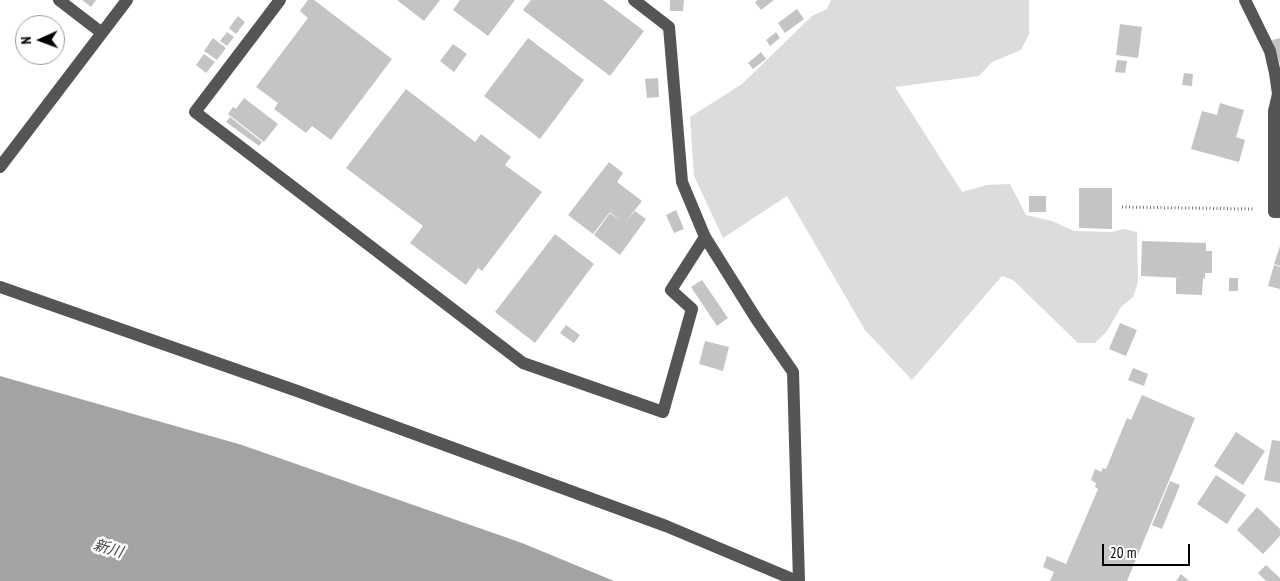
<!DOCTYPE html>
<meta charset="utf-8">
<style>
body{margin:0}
#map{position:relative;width:1280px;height:581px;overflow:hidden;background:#fff;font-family:"PT Sans Narrow",sans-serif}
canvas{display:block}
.north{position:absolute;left:15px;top:15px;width:50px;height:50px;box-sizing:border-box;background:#fff;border:1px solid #999;border-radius:50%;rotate:268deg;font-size:14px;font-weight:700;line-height:20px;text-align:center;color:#000}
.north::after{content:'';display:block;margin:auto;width:18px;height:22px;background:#000;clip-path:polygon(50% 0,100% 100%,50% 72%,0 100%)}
.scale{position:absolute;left:1102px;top:544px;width:88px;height:22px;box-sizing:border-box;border:2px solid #000;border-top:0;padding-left:6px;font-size:15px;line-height:18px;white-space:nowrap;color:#000;-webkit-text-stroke:4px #fff;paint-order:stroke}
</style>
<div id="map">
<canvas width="1280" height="581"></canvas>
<div class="north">N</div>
<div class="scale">20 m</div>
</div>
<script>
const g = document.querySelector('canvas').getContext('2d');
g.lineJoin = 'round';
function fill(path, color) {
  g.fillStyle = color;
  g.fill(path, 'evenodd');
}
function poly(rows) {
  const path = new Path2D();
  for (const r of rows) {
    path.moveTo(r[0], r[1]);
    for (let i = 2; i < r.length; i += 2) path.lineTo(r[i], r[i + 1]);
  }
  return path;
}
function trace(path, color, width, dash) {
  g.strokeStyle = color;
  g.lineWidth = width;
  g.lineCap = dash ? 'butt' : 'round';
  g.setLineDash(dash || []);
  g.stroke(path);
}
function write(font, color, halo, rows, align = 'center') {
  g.font = font + ' "PT Sans Narrow","Noto Sans JP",sans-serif';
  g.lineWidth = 5;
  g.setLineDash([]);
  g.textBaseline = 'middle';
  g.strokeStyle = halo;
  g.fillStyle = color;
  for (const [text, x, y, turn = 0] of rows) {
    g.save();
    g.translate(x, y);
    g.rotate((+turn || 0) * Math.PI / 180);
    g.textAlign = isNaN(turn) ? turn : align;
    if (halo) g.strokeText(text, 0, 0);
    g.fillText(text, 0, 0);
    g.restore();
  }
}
const green = poly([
 [831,0,1029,0,1029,34,1021,50,992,62,979,76,895,87,962,192,987,185,1010,184,1026,215,1052,221,1074,231,1112,232,1123,229,1137,232,1138,282,1133,297,1121,307,1107,331,1095,343,1078,343,1013,280,1002,276,912,380,865,330,787,196,723,238,694,176,690,117,742,84,812,16,827,9]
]);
const water = poly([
 [0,376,242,445,522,543,614,581,0,581]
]);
const building = poly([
 [82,0,96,0,91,7],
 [308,0,314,0,392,59,331,140,312,126,306,133,274,109,278,103,256,87,308,18,300,11],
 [397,0,440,0,424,21],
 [460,0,515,0,488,36,453,10],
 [531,0,603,0,644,31,610,76,523,10],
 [670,0,684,0,683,11,670,11],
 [758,0,774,0,761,10,755,2],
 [797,9,804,19,785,33,778,23],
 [238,16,245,22,236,34,229,28],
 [1120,24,1142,27,1138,58,1116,55],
 [227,32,234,37,227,46,220,41],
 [776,32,780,38,770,46,766,40],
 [213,38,226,48,217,60,204,51],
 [528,38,584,80,540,139,484,96],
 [1280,38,1280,64,1272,40],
 [453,44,467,54,454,72,440,61],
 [761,52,766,59,753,69,748,63],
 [204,54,215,62,206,73,196,65],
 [1117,60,1127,61,1125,73,1115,72],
 [1184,73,1193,74,1192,86,1182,85],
 [658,78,659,97,647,98,645,79],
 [406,89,475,142,481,134,511,157,505,165,542,192,482,271,478,268,466,285,410,243,423,226,346,168],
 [244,98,278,124,264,142,228,114,233,107,236,109],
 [1220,103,1244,110,1236,137,1245,140,1239,162,1191,149,1202,111,1217,115],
 [230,117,262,142,259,146,226,122],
 [609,162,623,173,617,182,642,201,624,224,635,211,646,219,620,255,594,235,610,213,622,222,610,212,613,208,593,234,568,215],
 [1079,188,1112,188,1112,229,1079,228],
 [1029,196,1046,196,1046,212,1029,212],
 [676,210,684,229,674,233,666,215],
 [555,234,594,264,535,343,495,312],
 [1142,241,1206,243,1206,251,1212,251,1212,273,1205,273,1205,279,1203,278,1202,295,1176,294,1176,278,1183,278,1141,276],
 [1280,246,1280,266,1274,264],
 [1274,265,1280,267,1280,289,1268,286],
 [1229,278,1238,278,1238,291,1229,291],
 [702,280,728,318,717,326,691,287],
 [1120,323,1137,330,1126,356,1109,349],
 [566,325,580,335,574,343,560,333],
 [705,341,729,347,723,371,699,364],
 [1133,368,1148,374,1144,386,1128,380],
 [1142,395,1195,418,1127,581,1050,581,1054,572,1043,567,1047,556,1066,564,1098,489,1095,487,1096,483,1091,480,1095,469,1101,472,1103,468,1106,469,1127,418,1131,420],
 [1236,432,1265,451,1243,485,1214,466],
 [1272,440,1280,441,1280,483,1264,480],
 [1216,475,1246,495,1227,524,1197,504],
 [1170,481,1180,485,1162,529,1152,525],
 [1257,507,1280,529,1280,536,1263,554,1237,530],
 [1266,565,1280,578,1280,581,1266,581,1258,573],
 [1181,574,1189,581,1176,581]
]);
const path = poly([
 [1122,207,1254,209]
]);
const minor = poly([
 [59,0,102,33],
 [280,0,195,112,523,363,663,412,692,309,671,290,705,237],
 [634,0,669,27,682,182,705,237,757,320,793,372,799,581],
 [1245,0,1270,51,1275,73,1278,94,1274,111,1274,212,1280,212],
 [0,167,127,0],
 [0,287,300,392,666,526,797,581]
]);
const waterNames = [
 ["新川",108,549,16]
];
fill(green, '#dcdcdc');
fill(water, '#a3a3a3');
fill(building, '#c4c4c4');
trace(path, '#777', 3, [1, 2.5]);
trace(minor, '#555', 12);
write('italic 15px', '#444', '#fff', waterNames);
</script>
